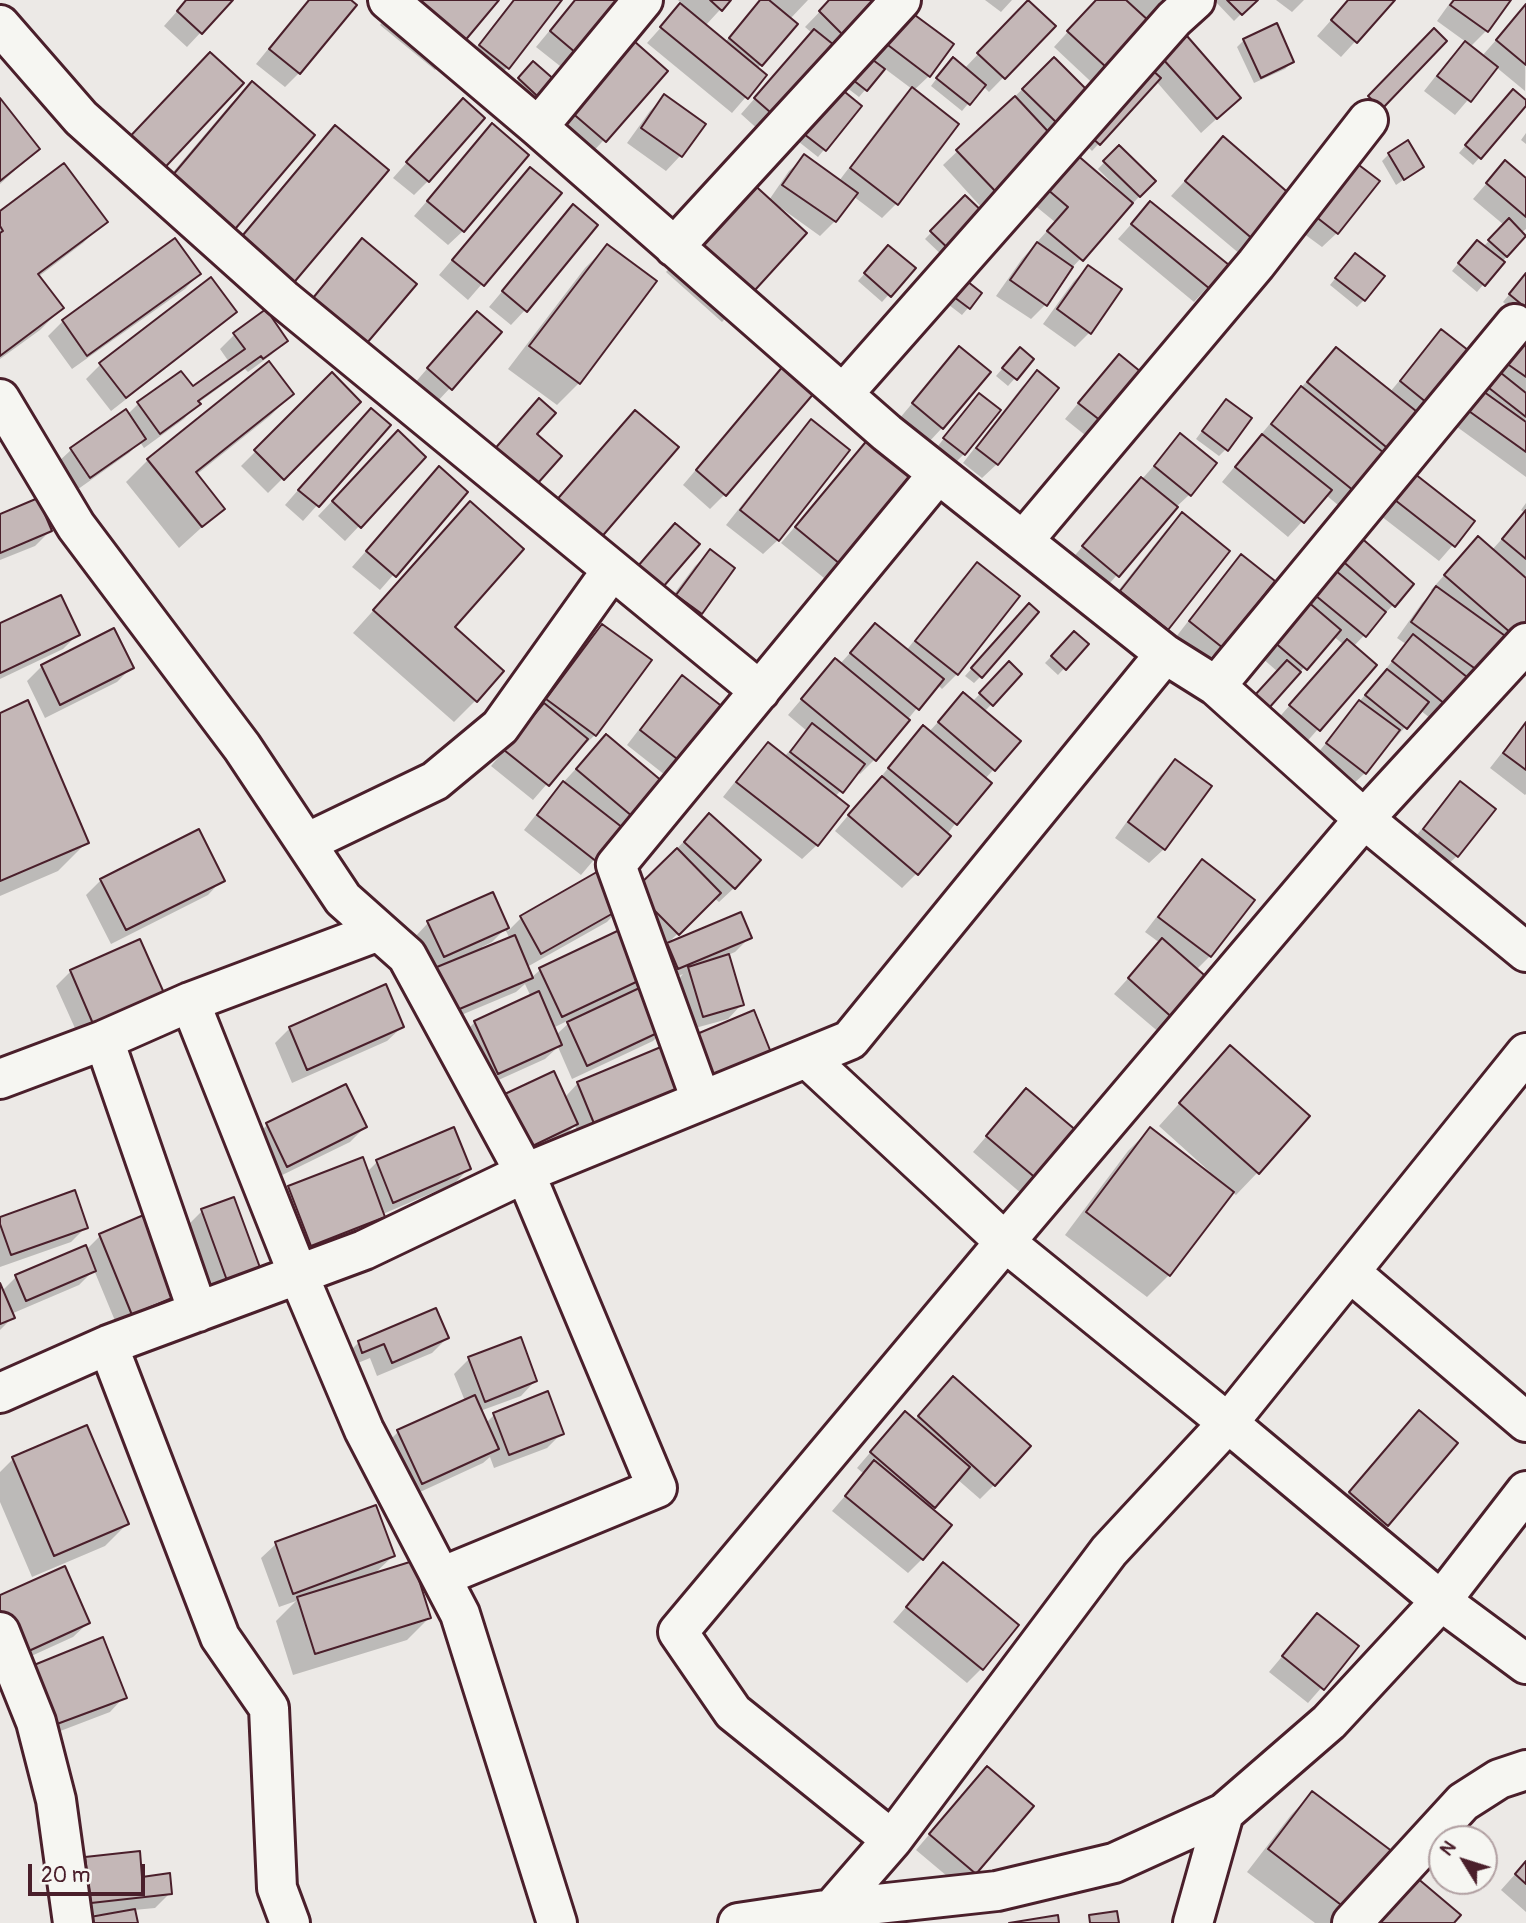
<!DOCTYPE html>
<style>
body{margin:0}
#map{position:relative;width:1526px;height:1923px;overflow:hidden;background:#ece9e6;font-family:Pangolin,sans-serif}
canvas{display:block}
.north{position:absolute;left:1428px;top:1825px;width:70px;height:70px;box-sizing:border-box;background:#f6f6f2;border:2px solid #b1a0a2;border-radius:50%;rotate:308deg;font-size:19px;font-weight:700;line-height:28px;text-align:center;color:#4a1f2b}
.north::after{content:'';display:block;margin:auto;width:24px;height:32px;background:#4a1f2b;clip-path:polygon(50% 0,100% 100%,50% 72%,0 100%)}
.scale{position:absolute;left:28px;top:1864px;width:117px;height:32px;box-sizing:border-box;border:4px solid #4a1f2b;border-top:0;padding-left:9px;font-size:21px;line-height:24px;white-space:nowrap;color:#4a1f2b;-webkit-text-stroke:5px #f6f6f2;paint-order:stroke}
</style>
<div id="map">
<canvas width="1526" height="1923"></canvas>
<div class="north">N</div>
<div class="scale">20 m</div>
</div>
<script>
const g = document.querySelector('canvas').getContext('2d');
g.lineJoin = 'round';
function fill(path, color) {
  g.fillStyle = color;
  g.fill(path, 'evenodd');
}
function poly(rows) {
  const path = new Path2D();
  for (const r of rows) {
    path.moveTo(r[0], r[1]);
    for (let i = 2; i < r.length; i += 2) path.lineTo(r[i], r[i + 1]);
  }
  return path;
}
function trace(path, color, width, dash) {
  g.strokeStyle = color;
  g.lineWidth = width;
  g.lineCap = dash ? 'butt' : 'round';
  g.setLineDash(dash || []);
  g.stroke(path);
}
const shadow = poly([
 [187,0,231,0,187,47,164,26],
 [308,0,349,0,299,73,285,87,256,64],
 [400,0,496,0,457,48,435,70,380,25],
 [513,0,560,0,508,67,493,82,466,61],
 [575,0,627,0,560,66,536,47],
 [678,0,729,0,705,26,725,42,761,0,808,0,790,19,795,24,757,69,765,75,732,113,647,43,682,4],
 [831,0,879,0,762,133,741,114,812,33,805,27],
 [985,0,1012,0,1001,12],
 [1097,0,1183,0,1103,93,1054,47],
 [1214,0,1255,0,1234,21],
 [1276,0,1304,0,1292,12],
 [1349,0,1393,0,1341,57,1317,36],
 [1452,0,1508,0,1486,31,1470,47,1482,56,1526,6,1525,91,1496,67,1455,115,1424,91,1450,58,1466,42,1437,21],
 [1014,16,1054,26,989,92,983,86,962,111,931,86,946,66,964,69],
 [890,24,929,76,913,91,896,204,882,218,853,196,835,221,820,236,781,208,743,300,722,322,666,272,727,204,769,200,789,171,804,157,839,181,897,104,912,89,884,68,859,97,842,84],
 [1244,40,1292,62,1285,69,1254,83,1237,47],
 [1054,59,1088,93,1038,153,981,207,943,165],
 [1164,59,1224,112,1201,133,1156,81,1092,151,1084,143],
 [533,64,541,113,512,86],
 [666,72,590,155,550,120],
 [252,84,207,255,146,204,230,105],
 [665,96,704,124,680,156,666,171,627,143,650,111],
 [833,98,860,106,818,157,799,142],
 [1506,98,1526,104,1473,165,1459,153],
 [0,100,38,149,0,184],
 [449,115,428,181,414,195,393,178],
 [492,126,463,231,448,245,414,216],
 [336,127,268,307,217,264,314,149],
 [1526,133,1526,144,1521,140],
 [1223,139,1261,246,1247,260,1171,196],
 [1119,147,1154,181,1066,274,1045,305,1031,319,996,296,1022,259,1055,222,1033,204,1076,157,1118,193,1120,191,1098,169],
 [1389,154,1422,167,1396,185,1382,161],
 [1505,162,1526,180,1526,229,1522,232,1525,235,1477,292,1452,271,1470,249,1483,247,1504,225,1473,199],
 [530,169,560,194,468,300,439,275],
 [1333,173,1337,233,1322,247,1292,225],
 [965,198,946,259,925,239],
 [1150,203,1227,266,1194,302,1118,239],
 [573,207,525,310,511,325,489,307],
 [0,213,105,221,83,243,38,277,62,308,40,330,0,359],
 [362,241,414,284,365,342,299,313],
 [607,246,655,282,579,383,557,405,508,369,585,268],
 [882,254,913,268,882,302,858,281],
 [1348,262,1364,300,1357,307,1330,285],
 [1088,267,1090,332,1075,347,1043,324,1074,281],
 [199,274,185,289,72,369,48,336,63,321],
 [1526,274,1526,312,1521,317,1503,302],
 [210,280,235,312,220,326,111,411,86,379,100,365],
 [960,290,980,294,962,315,949,305],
 [462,328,450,388,436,403,414,384],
 [1441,331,1430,406,1338,505,1326,495,1288,537,1222,482,1287,403,1336,349,1390,392],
 [235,334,285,341,271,355,248,372,245,369,198,403,184,419,144,448,140,442,129,453,74,492,56,464,71,450,126,412,128,414,138,404,181,373,193,389,229,362,220,349],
 [1526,336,1526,477,1453,424,1484,395,1496,380,1493,378],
 [959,348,942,428,928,443,899,419],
 [1013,356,1032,359,1008,386,996,376],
 [1105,371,1139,372,1085,435,1065,419],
 [1037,373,997,464,982,478,963,463,1022,387],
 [332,375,359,402,268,493,241,466],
 [770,382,725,494,710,509,683,485],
 [292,394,270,416,196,475,222,509,179,548,126,482,148,460],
 [972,402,964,454,957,461,938,446],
 [1219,408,1226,449,1219,456,1196,439],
 [635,412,676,447,534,525,613,434],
 [811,421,778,540,763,554,726,525,797,436],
 [356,424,388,426,303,521,285,505],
 [1180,436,1189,495,1174,509,1103,591,1069,562],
 [869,440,911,475,824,578,781,543],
 [383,447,424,457,345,541,318,516],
 [439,468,466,492,380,590,352,567],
 [1401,491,1473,522,1439,561,1381,516],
 [470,503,452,627,476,700,454,722,353,633],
 [1526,503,1526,662,1435,722,1420,710,1392,742,1390,740,1365,773,1350,787,1313,759,1406,644,1397,638,1422,603,1433,592,1431,590,1464,553,1492,550,1525,513,1521,510],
 [1182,515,1167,629,1152,643,1106,606,1167,529],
 [0,516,50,531,35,546,0,560],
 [710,552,700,612,686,627,662,610,695,566],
 [1343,552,1393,605,1353,647,1374,665,1304,745,1276,721,1343,644,1333,636,1268,707,1250,703,1278,672,1253,650],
 [1241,557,1221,647,1207,661,1176,637,1227,571],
 [977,564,957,674,942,689,937,684,874,760,860,774,857,772,835,797,817,845,802,859,723,797,753,759,768,744,784,757,807,731,788,715,835,660,840,664,875,625,906,651,962,579],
 [1022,612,981,676,974,683,965,676],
 [0,625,78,634,63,649,0,679],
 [602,626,595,735,580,749,578,748,533,800,491,766,534,715,587,640],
 [1074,633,1087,644,1058,675,1045,663],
 [1009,664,1020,674,984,712,1019,741,985,779,955,824,917,873,902,888,835,831,923,727,929,732,963,694,972,702],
 [42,666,131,668,117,682,45,718,27,681],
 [682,678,680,761,665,775,627,745,668,692],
 [0,714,87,842,58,871,0,896],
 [1526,722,1526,794,1525,795,1490,768],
 [606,736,631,816,581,875,524,830,549,798],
 [1175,761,1164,849,1149,863,1115,838,1160,776],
 [1461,783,1457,856,1442,870,1409,845,1446,798],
 [695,830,734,888,719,902,714,898,666,945,740,914,750,937,735,952,728,955,742,1004,728,1019,688,1030,675,983,683,974,663,983,622,906,607,922,527,967,531,978,540,970,651,974,631,994,668,1026,653,1041,572,1079,558,1047,545,1059,483,1087,460,1037,475,1022,531,997,525,984,516,992,435,1026,414,938,428,923,492,894,508,931,521,918,621,906],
 [505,929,510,939,483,950,482,947,492,942],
 [571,1019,572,1020,556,1035,553,1028],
 [1202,862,1210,956,1196,970,1209,981,1161,1034,1114,994,1160,943,1145,932,1188,876],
 [101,880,222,880,208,895,111,944,86,895],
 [140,941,83,1046,56,986,71,971],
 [402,1027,387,1041,292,1083,275,1043,290,1028],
 [667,1047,586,1152,575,1125,562,1139,501,1167,578,1083],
 [1230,1047,1308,1116,1257,1173,1236,1195,1232,1192,1169,1275,1147,1297,1065,1235,1128,1151,1150,1129,1208,1174,1210,1172,1159,1126],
 [1026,1090,1037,1179,1022,1194,973,1152],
 [267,1125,365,1127,350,1142,272,1180,253,1140],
 [453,1129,469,1168,455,1183,383,1214,383,1216,369,1231,296,1259,275,1202,289,1187,367,1172,377,1162],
 [233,1200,246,1287,214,1299,187,1226,202,1211],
 [0,1218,86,1227,71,1242,0,1267],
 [100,1236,177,1294,163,1309,118,1328,94,1270,79,1285,11,1314,12,1318,0,1330,0,1287,2,1291,16,1277,86,1250],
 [447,1338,432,1353,377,1376,370,1358,348,1367,344,1357,359,1342],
 [469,1359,535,1381,521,1396,480,1411,486,1423,494,1415,562,1433,547,1448,494,1468,490,1457,483,1463,407,1498,383,1447,398,1432,465,1401,454,1374],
 [939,1393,994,1485,980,1499,957,1479,930,1509,922,1559,908,1573,832,1511,864,1474,857,1468,891,1428,914,1421],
 [1419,1412,1387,1525,1372,1539,1335,1508],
 [13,1459,127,1524,105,1546,32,1577,0,1502,0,1472],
 [276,1544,393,1556,373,1575,429,1618,407,1640,293,1675,276,1621,296,1601,279,1607,261,1558],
 [943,1564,981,1669,967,1683,893,1622],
 [0,1597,88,1623,73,1637,5,1668,0,1657],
 [1317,1615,1357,1647,1308,1703,1269,1672],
 [35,1667,124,1697,110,1712,42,1738,20,1681],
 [973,1783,975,1873,960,1887,916,1850],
 [1312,1793,1391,1853,1335,1923,1315,1923,1247,1872,1291,1815],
 [86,1858,141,1879,170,1893,155,1908,134,1910,136,1923,104,1916,104,1914,76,1917,71,1873],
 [1526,1862,1526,1912,1501,1890]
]);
const building = poly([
 [186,0,233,0,202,34,177,11,186,0],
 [309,0,351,0,357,5,300,74,269,49,309,0],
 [402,0,499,0,458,49,402,0],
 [514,0,562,0,509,69,479,45,514,0],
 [575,0,620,0,576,53,550,31,575,0],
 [710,0,731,0,722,11,710,0],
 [760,0,769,0,798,24,762,66,729,38,760,0],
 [829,0,881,0,846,38,819,11,829,0],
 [1028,0,1056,26,1005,79,977,53,1028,0],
 [1096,0,1126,0,1161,32,1119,79,1067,31,1096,0],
 [1227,0,1258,0,1242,15,1227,0],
 [1348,0,1395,0,1357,43,1331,20,1348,0],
 [1454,0,1511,0,1488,32,1450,5,1454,0],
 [680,3,767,75,748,99,660,27,680,3],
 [1526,4,1526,65,1496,40,1526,4],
 [904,7,954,44,930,77,880,39,904,7],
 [1277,23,1294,62,1261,78,1243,39,1277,23],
 [1434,28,1447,41,1382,109,1368,96,1434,28],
 [814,29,839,49,778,119,754,98,814,29],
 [626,34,668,71,606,142,563,105,626,34],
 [1187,36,1241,98,1217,119,1162,58,1187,36],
 [1465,41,1498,67,1471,102,1437,76,1465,41],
 [210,52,244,83,156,177,122,145,210,52],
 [865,54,885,69,867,91,848,76,865,54],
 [953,57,986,85,970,105,936,78,953,57],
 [1054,57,1090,93,1059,125,1022,89,1054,57],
 [533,61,565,89,549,107,518,78,533,61],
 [1150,68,1161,78,1100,145,1089,135,1150,68],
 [252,81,315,135,230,235,167,182,252,81],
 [912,87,959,124,898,205,850,168,912,87],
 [840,88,862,106,826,151,804,134,840,88],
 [1513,89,1526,100,1526,106,1481,159,1465,145,1513,89],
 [664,94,706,124,682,157,641,128,664,94],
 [1015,96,1055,139,997,193,956,150,1015,96],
 [0,98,40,149,0,181,0,98],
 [463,98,485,118,429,182,406,162,463,98],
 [492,123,529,155,464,232,427,201,492,123],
 [335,125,389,170,291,286,238,241,335,125],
 [1223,136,1300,203,1262,247,1185,181,1223,136],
 [1408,140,1424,167,1404,180,1388,153,1408,140],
 [1119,145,1156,181,1140,197,1103,161,1119,145],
 [804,154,858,193,836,222,782,185,804,154],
 [1076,154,1133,203,1083,261,1047,231,1068,207,1047,189,1076,154],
 [1347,156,1380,181,1338,234,1306,209,1347,156],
 [1505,160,1526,178,1526,217,1486,183,1505,160],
 [64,163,108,222,38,274,64,308,0,356,0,233,3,231,0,226,0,211,64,163],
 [530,167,562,193,484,286,452,260,530,167],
 [749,180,807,233,745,301,687,249,749,180],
 [965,195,989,218,954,254,930,231,965,195],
 [1150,201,1229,265,1210,289,1131,224,1150,201],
 [573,204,598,225,527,312,502,291,573,204],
 [1509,218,1526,236,1507,257,1488,240,1509,218],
 [175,238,201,274,87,356,62,320,175,238],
 [362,238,417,284,367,343,313,298,362,238],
 [1477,240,1505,262,1485,286,1458,263,1477,240],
 [1037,242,1073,267,1047,306,1010,280,1037,242],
 [607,244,657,281,580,384,529,346,607,244],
 [888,245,916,268,891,297,864,273,888,245],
 [1355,253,1385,276,1365,301,1335,278,1355,253],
 [1088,265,1122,289,1091,334,1057,309,1088,265],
 [1526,273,1526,308,1509,294,1526,273],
 [211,277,237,312,126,398,99,363,211,277],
 [967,281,982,293,970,309,954,297,967,281],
 [266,309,288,341,263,359,261,356,198,401,201,404,160,434,137,402,181,371,193,386,245,349,233,333,266,309],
 [477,311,502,332,452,390,427,368,477,311],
 [1441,329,1473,354,1432,407,1400,381,1441,329],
 [1526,336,1526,377,1506,363,1526,336],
 [959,346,991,372,943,429,912,403,959,346],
 [1020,347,1034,359,1017,380,1002,368,1020,347],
 [1336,347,1421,415,1391,451,1307,382,1336,347],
 [1119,354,1141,372,1101,421,1078,403,1119,354],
 [269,361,294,394,196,472,225,509,202,527,147,459,269,361],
 [784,365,815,392,726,496,696,470,784,365],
 [1037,370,1059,388,998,465,976,448,1037,370],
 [332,372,361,402,284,480,254,450,332,372],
 [1501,373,1526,393,1526,417,1489,388,1501,373],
 [1301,386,1384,453,1354,491,1271,424,1301,386],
 [1480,389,1526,422,1526,452,1466,409,1480,389],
 [979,393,1001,410,965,455,943,438,979,393],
 [539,398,556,413,537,434,562,456,538,483,513,462,503,473,486,459,539,398],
 [1226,399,1252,418,1228,451,1202,431,1226,399],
 [371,408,391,425,319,507,298,490,371,408],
 [126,409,146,439,90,478,70,448,126,409],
 [635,410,679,447,599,540,554,503,635,410],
 [811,419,850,450,779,541,740,510,811,419],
 [398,430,426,457,361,528,332,501,398,430],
 [1180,433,1217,463,1191,496,1154,466,1180,433],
 [1262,434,1332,490,1304,523,1235,467,1262,434],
 [869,438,914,475,840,564,795,527,869,438],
 [439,466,468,492,396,577,366,551,439,466],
 [1415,474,1475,521,1455,547,1395,500,1415,474],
 [1141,477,1178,507,1119,577,1082,546,1141,477],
 [38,498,52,531,0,553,0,514,38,498],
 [470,501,524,549,455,627,504,671,477,702,373,610,470,501],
 [1526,510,1526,559,1502,539,1526,510],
 [1182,512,1230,551,1168,630,1120,591,1182,512],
 [675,523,700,544,657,594,632,573,675,523],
 [1358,535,1414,584,1395,607,1338,557,1358,535],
 [1478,536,1526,578,1526,646,1444,575,1478,536],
 [710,549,735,568,702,614,676,595,710,549],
 [1241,554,1275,581,1223,648,1189,621,1241,554],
 [977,562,1020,596,958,675,915,641,977,562],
 [1330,566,1386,612,1366,637,1310,591,1330,566],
 [1436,586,1526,651,1503,689,1411,622,1436,586],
 [61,595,80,635,0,673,0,623,61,595],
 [1300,595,1341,630,1307,670,1266,635,1300,595],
 [1029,603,1039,612,982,678,971,668,1029,603],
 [875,623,944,679,919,710,850,653,875,623],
 [602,624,652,660,596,736,546,699,602,624],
 [114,628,134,668,60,705,41,665,114,628],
 [1074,631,1089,644,1066,670,1051,656,1074,631],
 [1413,634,1472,681,1451,709,1392,661,1413,634],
 [1347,639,1377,665,1320,731,1289,705,1347,639],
 [835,658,910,720,876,761,801,699,835,658],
 [1287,660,1301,672,1269,708,1255,695,1287,660],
 [1009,661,1022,674,993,706,979,693,1009,661],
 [1387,669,1429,702,1407,729,1365,695,1387,669],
 [682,675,724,708,681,762,640,730,682,675],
 [963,692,1021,741,995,771,938,722,963,692],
 [28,700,89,843,0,881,0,713,28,700],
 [1359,700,1400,730,1366,774,1326,743,1359,700],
 [544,703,588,739,549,786,504,750,544,703],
 [1526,722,1526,770,1503,753,1526,722],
 [812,723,865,764,843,793,790,752,812,723],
 [923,725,992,783,957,825,888,768,923,725],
 [606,734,663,782,633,817,576,769,606,734],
 [768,742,849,806,818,846,736,782,768,742],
 [1175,759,1212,786,1165,850,1128,822,1175,759],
 [882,776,951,836,918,875,848,815,882,776],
 [563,781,623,828,597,862,537,815,563,781],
 [1460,781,1496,809,1458,857,1423,829,1460,781],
 [709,813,761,860,735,889,684,842,709,813],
 [199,829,225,881,126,930,100,879,199,829],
 [677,848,721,893,679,935,634,890,677,848],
 [1202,859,1255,900,1211,957,1158,917,1202,859],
 [602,869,624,907,541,954,520,916,602,869],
 [493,892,509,928,444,957,427,921,493,892],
 [741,912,752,938,678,969,667,943,741,912],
 [630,925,653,974,562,1017,539,968,630,925],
 [515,935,533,978,450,1013,432,969,515,935],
 [1162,938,1211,981,1176,1021,1128,978,1162,938],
 [140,939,168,1002,97,1033,70,970,140,939],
 [729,954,744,1005,703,1017,688,967,729,954],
 [650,983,670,1027,587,1066,567,1022,650,983],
 [386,984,404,1027,307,1070,289,1027,386,984],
 [539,991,562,1045,498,1074,474,1021,539,991],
 [754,1010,776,1065,707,1093,685,1039,754,1010],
 [668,1044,691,1101,600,1138,577,1082,668,1044],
 [1230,1045,1310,1116,1259,1174,1179,1103,1230,1045],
 [554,1071,578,1124,516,1154,492,1100,554,1071],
 [346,1084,367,1127,287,1167,266,1123,346,1084],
 [1026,1088,1078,1132,1038,1180,986,1136,1026,1088],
 [454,1127,471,1169,393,1203,376,1160,454,1127],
 [1150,1127,1234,1192,1170,1276,1086,1212,1150,1127],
 [363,1157,385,1217,311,1246,288,1186,363,1157],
 [75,1190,88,1228,11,1255,0,1224,0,1217,75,1190],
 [234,1197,262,1273,229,1286,201,1209,234,1197],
 [146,1214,179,1295,132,1315,99,1234,146,1214],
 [86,1245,96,1271,26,1301,15,1275,86,1245],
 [0,1283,15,1318,0,1324,0,1283],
 [436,1308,449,1338,392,1363,384,1344,362,1353,358,1341,436,1308],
 [521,1337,537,1381,485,1402,468,1357,521,1337],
 [953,1376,1031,1446,995,1486,918,1416,953,1376],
 [548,1391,564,1434,509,1455,493,1413,548,1391],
 [475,1395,499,1449,422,1484,397,1430,475,1395],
 [1419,1410,1458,1443,1388,1526,1349,1492,1419,1410],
 [905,1411,970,1467,935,1508,870,1452,905,1411],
 [87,1425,129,1524,54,1556,12,1457,87,1425],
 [874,1460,952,1525,923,1560,845,1496,874,1460],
 [376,1505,395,1556,293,1594,275,1542,376,1505],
 [413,1561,431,1618,315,1654,297,1597,413,1561],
 [943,1562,1019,1625,983,1670,906,1607,943,1562],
 [65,1566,90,1623,20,1655,0,1610,0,1595,65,1566],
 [1317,1613,1359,1646,1324,1690,1282,1656,1317,1613],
 [103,1637,127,1698,57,1724,34,1665,103,1637],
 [987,1766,1034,1806,976,1874,929,1834,987,1766],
 [1312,1791,1393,1852,1349,1911,1268,1849,1312,1791],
 [140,1851,142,1877,170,1873,172,1894,91,1903,85,1857,140,1851],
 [1526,1861,1526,1884,1515,1874,1526,1861],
 [1416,1877,1461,1915,1454,1923,1375,1923,1416,1877],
 [135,1909,138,1923,91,1923,90,1917,135,1909],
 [1117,1911,1119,1923,1090,1923,1089,1915,1117,1911],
 [1058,1915,1059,1923,1009,1923,1058,1915]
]);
const street = poly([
 [388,0,538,127,887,433,1165,654,1216,686,1364,819,1526,952],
 [0,25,81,118,283,299,760,691],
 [538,127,643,0],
 [674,247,901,0],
 [843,394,1174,19,1195,0],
 [0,399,76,526,242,747,343,899,407,956,525,1173,657,1488,441,1577],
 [1023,541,1256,264,1368,120],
 [1216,686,1515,324],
 [306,843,435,781,500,727,612,570],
 [190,1002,298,1274,364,1430,460,1614,557,1923],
 [104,1040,198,1312],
 [1526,1053,1228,1423,1441,1601,1526,1491],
 [807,1058,1005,1242,1364,819,1526,643],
 [0,1079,104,1040,190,1002,379,931],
 [701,1100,616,865,938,474],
 [1350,1272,1526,1422],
 [108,1345,220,1637,269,1708,277,1888,290,1923],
 [0,1393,108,1345,364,1250,525,1173,850,1040,1165,654],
 [0,1632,36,1722,56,1800,73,1923],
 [832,1909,997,1891,1114,1863,1224,1813,1329,1722,1441,1601,1526,1664],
 [738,1923,832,1909,892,1840,733,1712,678,1632,1005,1242,1228,1423,1109,1551,892,1840],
 [1193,1923,1224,1813],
 [1352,1923,1463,1802,1499,1779,1526,1770]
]);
fill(shadow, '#0003');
fill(building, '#c4b7b7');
trace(building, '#4a1f2b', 2);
trace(street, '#4a1f2b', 44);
trace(street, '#f6f6f2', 38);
</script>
